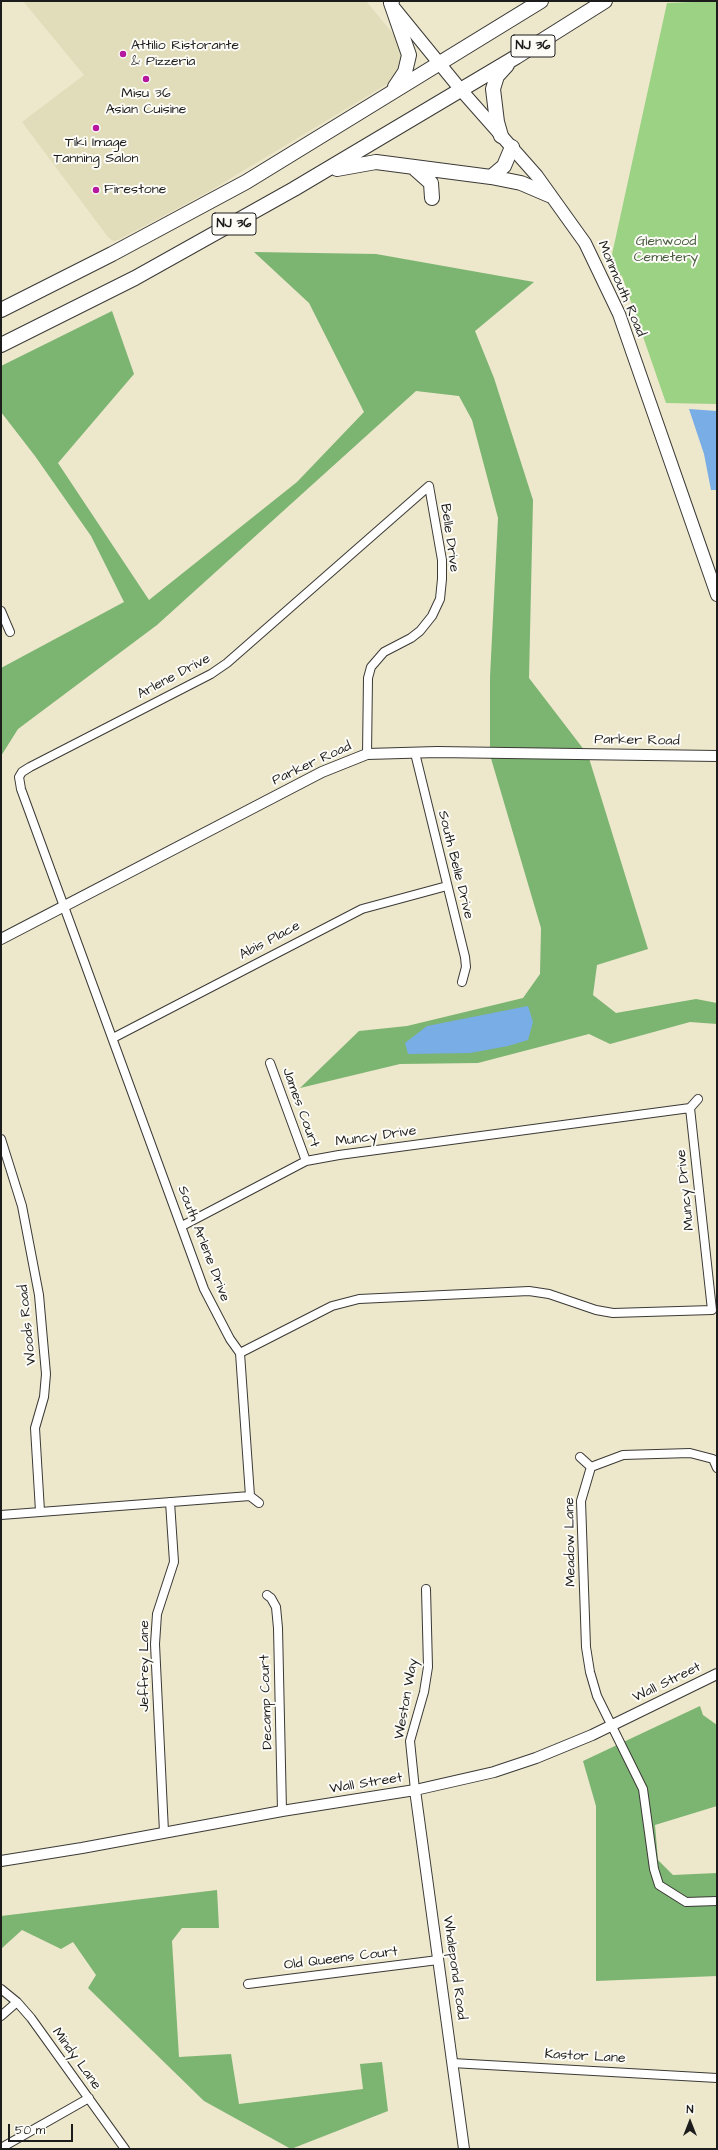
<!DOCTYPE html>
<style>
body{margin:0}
#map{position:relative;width:718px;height:2150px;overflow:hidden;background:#ede7cb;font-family:"Architects Daughter",sans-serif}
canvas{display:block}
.frame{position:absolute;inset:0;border:2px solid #1c1c1c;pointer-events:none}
.north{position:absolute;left:670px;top:2102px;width:40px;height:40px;-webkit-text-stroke:3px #fdfcf7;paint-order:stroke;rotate:0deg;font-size:11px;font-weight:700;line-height:16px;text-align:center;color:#1c1c1c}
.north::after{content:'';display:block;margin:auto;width:14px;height:18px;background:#1c1c1c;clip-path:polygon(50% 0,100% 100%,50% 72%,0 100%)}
.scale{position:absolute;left:8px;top:2124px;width:65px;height:18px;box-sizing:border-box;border:2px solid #1c1c1c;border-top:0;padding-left:5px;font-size:12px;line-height:14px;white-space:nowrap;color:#1c1c1c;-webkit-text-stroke:3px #fdfcf7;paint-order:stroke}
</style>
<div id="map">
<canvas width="718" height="2150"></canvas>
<div class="frame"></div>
<div class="north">N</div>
<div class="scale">50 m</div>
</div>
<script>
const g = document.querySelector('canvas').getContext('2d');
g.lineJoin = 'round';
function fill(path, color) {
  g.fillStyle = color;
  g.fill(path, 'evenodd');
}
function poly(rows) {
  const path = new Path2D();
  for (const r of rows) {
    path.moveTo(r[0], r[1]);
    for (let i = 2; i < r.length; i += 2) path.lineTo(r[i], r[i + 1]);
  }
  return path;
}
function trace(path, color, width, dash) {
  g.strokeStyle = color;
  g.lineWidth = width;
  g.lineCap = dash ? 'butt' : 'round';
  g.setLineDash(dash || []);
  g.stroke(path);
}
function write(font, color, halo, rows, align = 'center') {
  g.font = font + ' "Architects Daughter",sans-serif';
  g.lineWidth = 4;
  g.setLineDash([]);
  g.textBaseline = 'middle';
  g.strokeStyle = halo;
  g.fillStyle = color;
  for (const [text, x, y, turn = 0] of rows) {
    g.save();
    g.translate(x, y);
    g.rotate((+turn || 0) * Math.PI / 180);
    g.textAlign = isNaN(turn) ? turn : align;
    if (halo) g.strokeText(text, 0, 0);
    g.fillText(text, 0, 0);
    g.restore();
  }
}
const built = poly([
 [23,1,366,1,403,46,404,67,389,83,271,154,208,192,118,240,113,241,108,237,22,122,84,75]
]);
const green = poly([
 [717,1,717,404,666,403,622,276,609,268,667,3]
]);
const forest = poly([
 [254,252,376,254,534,282,475,331,494,378,533,500,529,678,588,755,648,949,597,965,593,995,616,1013,696,999,717,1003,717,1024,690,1022,610,1044,589,1034,478,1063,400,1064,300,1088,359,1031,407,1026,523,998,540,974,541,928,490,755,490,677,498,518,472,420,459,396,416,391,157,625,18,729,1,756,1,668,124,602,91,536,35,456,1,412,1,366,112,311,134,374,58,463,149,600,297,482,364,412,309,303],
 [700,1706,703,1715,717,1725,717,1806,655,1825,658,1860,673,1875,717,1873,717,1976,596,1981,596,1806,583,1761],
 [217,1890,219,1928,182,1928,172,1941,179,2057,231,2054,239,2104,363,2089,360,2064,382,2062,388,2111,291,2149,204,2101,88,1988,96,1975,73,1942,61,1949,22,1930,1,1949,1,1916]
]);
const water = poly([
 [689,409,717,411,717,490,711,490,704,454],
 [528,1006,533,1022,528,1040,508,1046,470,1053,408,1054,405,1043,427,1026]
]);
const minor = poly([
 [1,611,10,632],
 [415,753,465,957,466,967,462,982],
 [113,1038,362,909,447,886],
 [270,1063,306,1161],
 [690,1108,712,1310],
 [690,1108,698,1099],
 [1,1139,22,1206,39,1295,46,1374,44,1397,35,1428,40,1511],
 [182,1226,306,1161,339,1155,690,1108],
 [240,1353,332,1306,359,1299,529,1291,549,1294,596,1310,613,1313,712,1310],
 [580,1457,591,1467],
 [717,1468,713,1459,690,1453,623,1455,591,1467,581,1501,586,1647,590,1672,597,1696,643,1789,654,1869,659,1885,686,1902,717,1901],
 [250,1496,240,1353,230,1339,204,1289,21,789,19,777,22,772,30,767,211,674,227,663,429,486,442,560,442,579,440,599,432,616,420,631,411,638,384,652,371,667,368,678,367,754],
 [250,1496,259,1503],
 [1,1515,250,1496],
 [267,1595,271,1598,276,1607,278,1628,282,1811],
 [415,1790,410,1741,424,1692,428,1667,426,1589],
 [164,1832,155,1644,157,1614,174,1562,170,1502],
 [248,1984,438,1960],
 [1,1989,17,2002,31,2018,125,2149],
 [1,2016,17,2002],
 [452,2063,717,2078],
 [1,2148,89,2098]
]);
const tertiary = poly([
 [1,939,322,772,367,754,437,752,717,756],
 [415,1790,464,2149],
 [1,1861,82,1848,282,1811,415,1790,494,1772,536,1758,592,1735,717,1674]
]);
const secondary = poly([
 [395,9,461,90,537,176,585,243,619,314,717,595]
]);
const trunk = poly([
 [392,1,391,3,409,55,405,72,395,87],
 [501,136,497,122,493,89,497,76,507,65],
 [413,167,431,183,432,198],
 [337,169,376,162,491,177,504,166,512,147],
 [491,177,521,183,549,195],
 [1,310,112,254,246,182,541,1],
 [1,345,135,278,294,189,516,57,605,1]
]);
const markers = [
 [123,54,4,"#b5179e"],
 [146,79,4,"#b5179e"],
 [96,128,4,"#b5179e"],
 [96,190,4,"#b5179e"]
];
const shields = [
 [533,46,44],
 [234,224,44]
];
const shieldNames = [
 ["NJ 36",533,46],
 ["NJ 36",234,224]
];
const poiNames = [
 ["Attilio Ristorante",131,46],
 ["& Pizzeria",131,62],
 ["Misu 36",146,94,"center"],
 ["Asian Cuisine",146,110,"center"],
 ["Tiki Image",96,143,"center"],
 ["Tanning Salon",96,159,"center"],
 ["Firestone",104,190]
];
const parkNames = [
 ["Glenwood",666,242],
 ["Cemetery",666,258]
];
const streetNames = [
 ["Monmouth Road",621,289,67],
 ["Belle Drive",449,538,82],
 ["Arlene Drive",174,677,-28],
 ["Parker Road",637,741,1],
 ["Parker Road",312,764,-25],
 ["South Belle Drive",455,865,76],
 ["Abis Place",270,941,-28],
 ["James Court",300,1108,70],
 ["Muncy Drive",376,1137,-8],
 ["Muncy Drive",686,1190,-96],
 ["South Arlene Drive",203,1244,69],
 ["Woods Road",28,1325,-96],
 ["Meadow Lane",571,1542,-91],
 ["Jeffrey Lane",145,1666,-90],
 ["Wall Street",667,1683,-26],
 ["Weston Way",407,1699,-80],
 ["Decamp Court",267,1702,-92],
 ["Wall Street",366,1784,-9],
 ["Old Queens Court",341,1959,-7],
 ["Whalepond Road",454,1968,82],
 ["Kastor Lane",585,2057,3],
 ["Mindy Lane",76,2059,54]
];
fill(built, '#e1dcba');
fill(green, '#9bd284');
fill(forest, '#7cb472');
fill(water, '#79ade6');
trace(minor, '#3b3a36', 10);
trace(tertiary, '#3b3a36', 12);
trace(secondary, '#3b3a36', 14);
trace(trunk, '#3b3a36', 16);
trace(minor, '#fff', 8);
trace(tertiary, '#fff', 10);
trace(secondary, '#fff', 12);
trace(trunk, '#fff', 14);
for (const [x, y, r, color] of markers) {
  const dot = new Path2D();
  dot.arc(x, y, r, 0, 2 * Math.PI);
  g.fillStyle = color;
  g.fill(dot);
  trace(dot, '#fdfcf7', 1.5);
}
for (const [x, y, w] of shields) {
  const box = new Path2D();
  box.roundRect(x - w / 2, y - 11, w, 22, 3);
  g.fillStyle = '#fdfcf7';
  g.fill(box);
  trace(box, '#1c1c1c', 1);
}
write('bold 13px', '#1c1c1c', null, shieldNames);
write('14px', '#1c1c1c', '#fdfcf7', poiNames, 'left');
write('14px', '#485c40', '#fdfcf7', parkNames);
write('14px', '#1c1c1c', '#fdfcf7', streetNames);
</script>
